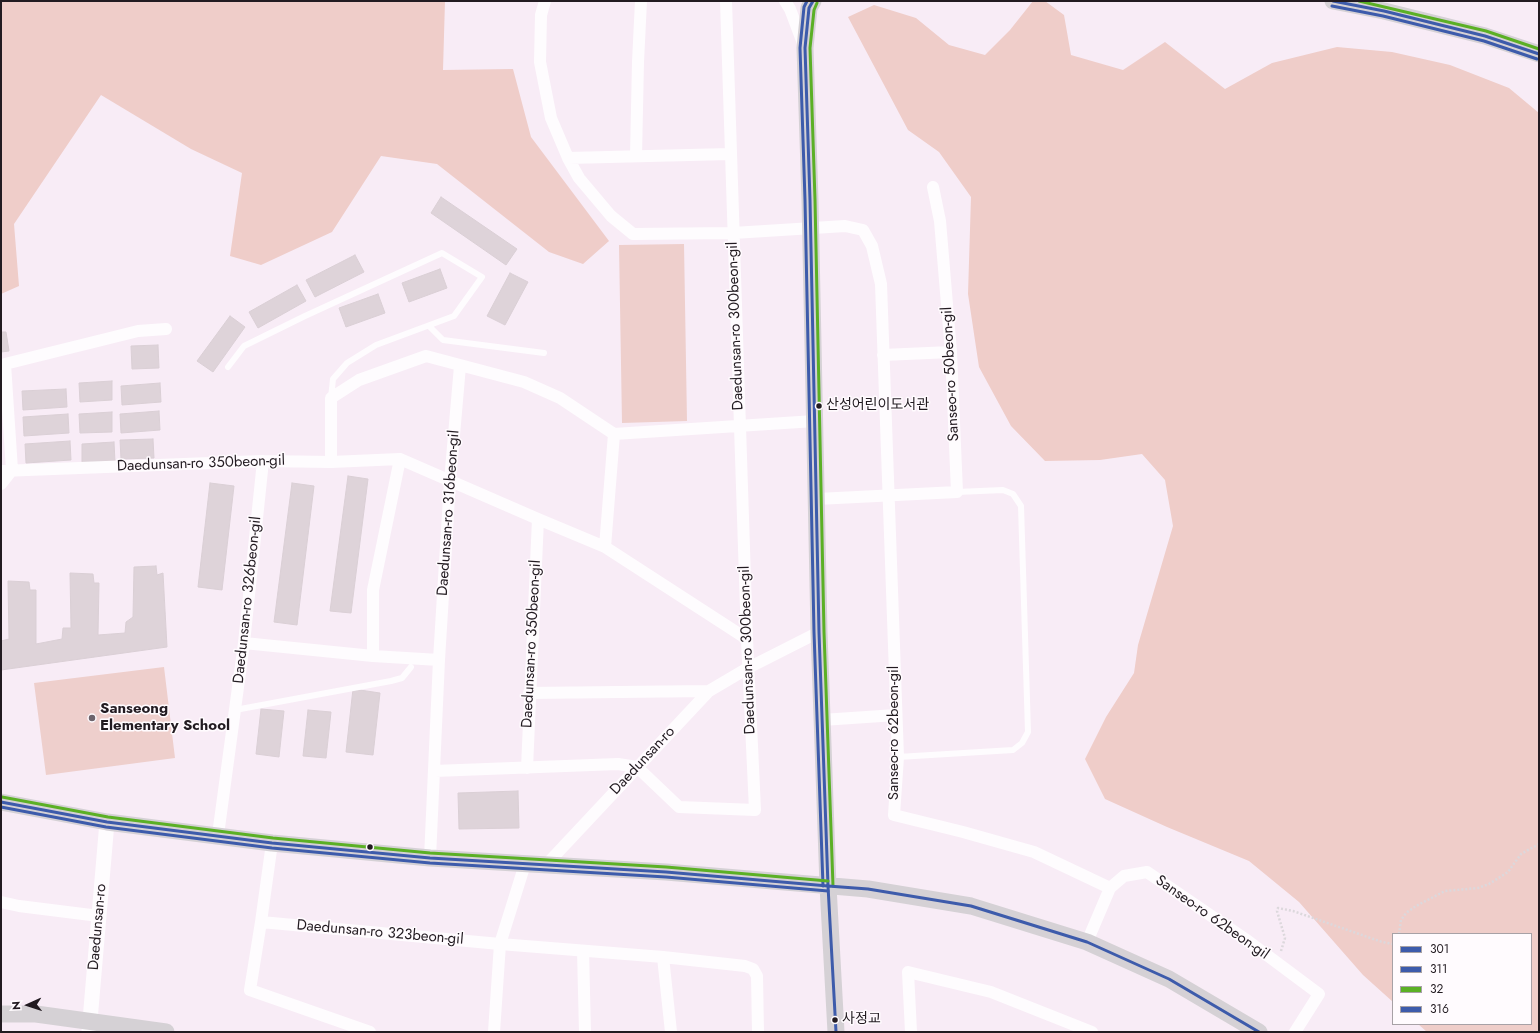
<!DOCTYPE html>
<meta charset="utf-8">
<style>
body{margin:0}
#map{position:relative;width:1540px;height:1033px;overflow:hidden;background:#f8ecf6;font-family:Jost,sans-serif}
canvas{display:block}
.frame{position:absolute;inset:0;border:2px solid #221b21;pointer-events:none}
.legend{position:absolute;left:1392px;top:933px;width:140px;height:92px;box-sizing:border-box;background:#fffbfe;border:1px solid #a7a1a6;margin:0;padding:5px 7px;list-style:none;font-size:12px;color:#221b21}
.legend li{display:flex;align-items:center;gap:8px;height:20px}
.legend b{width:20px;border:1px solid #a7a1a6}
.north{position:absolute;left:8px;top:985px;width:40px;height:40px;-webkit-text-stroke:3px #fffbfe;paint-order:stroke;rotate:267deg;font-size:11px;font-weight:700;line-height:16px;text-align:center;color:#221b21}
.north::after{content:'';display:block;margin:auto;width:14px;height:18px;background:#221b21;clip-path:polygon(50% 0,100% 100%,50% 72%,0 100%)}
</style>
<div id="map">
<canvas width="1540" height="1033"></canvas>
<div class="frame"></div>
<ul class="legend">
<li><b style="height:5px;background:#3d5bab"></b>301</li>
<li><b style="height:5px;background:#3d5bab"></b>311</li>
<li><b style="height:5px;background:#5bb025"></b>32</li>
<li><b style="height:5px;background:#3d5bab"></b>316</li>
</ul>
<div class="north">N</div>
</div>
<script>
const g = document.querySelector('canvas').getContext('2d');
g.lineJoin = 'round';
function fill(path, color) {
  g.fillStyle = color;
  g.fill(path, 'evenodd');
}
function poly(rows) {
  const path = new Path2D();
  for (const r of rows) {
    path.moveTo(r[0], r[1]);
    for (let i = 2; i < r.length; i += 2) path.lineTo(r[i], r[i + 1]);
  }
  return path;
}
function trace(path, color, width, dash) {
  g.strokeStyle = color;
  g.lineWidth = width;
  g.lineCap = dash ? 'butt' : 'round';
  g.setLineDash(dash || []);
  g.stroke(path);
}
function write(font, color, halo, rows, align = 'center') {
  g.font = font + ' Jost,"Noto Sans KR",sans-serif';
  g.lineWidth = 3;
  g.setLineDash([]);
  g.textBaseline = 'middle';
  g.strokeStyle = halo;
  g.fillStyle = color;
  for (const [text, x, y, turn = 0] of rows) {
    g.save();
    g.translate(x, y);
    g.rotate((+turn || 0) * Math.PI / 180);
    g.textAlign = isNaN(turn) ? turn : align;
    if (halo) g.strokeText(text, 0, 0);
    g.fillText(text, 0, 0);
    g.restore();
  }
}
const green = poly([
 [684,244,687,421,622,423,619,245],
 [164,667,175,758,46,775,34,683]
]);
const forest = poly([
 [1,1,445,1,443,70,513,69,531,137,609,241,583,264,549,252,437,164,381,156,332,232,261,265,230,256,242,173,191,149,101,95,14,224,19,286,1,294],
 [1033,1,1045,1,1064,15,1071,55,1123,70,1165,42,1225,89,1272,63,1337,47,1392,52,1450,65,1509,88,1539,113,1539,1032,1427,1032,1418,1024,1531,1024,1531,934,1393,934,1393,1002,1363,975,1299,902,1249,861,1167,827,1105,799,1085,759,1106,717,1134,673,1138,645,1173,526,1165,480,1142,454,1100,460,1045,461,1011,426,979,367,968,294,971,197,939,152,908,130,848,17,874,5,916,18,949,45,985,55,1010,30]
]);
const building = poly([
 [441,197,517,249,506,265,431,213,441,197],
 [355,255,364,272,315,297,306,280,355,255],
 [440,269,447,288,409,302,402,283,440,269],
 [510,273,528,282,505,325,487,316,510,273],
 [297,285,306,301,258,328,249,312,297,285],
 [378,294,385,313,346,327,339,308,378,294],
 [230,316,245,327,213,372,197,361,230,316],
 [1,332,6,332,9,351,1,352,1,332],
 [158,345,159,368,132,369,131,346,158,345],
 [112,381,112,400,80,402,79,383,112,381],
 [160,383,161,402,122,405,121,386,160,383],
 [66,389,67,407,23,410,22,391,66,389],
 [159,411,160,430,121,433,120,414,159,411],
 [112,412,112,432,80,433,79,414,112,412],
 [68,414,69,433,24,436,23,417,68,414],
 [153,439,154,458,121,459,120,440,153,439],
 [70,441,71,460,26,463,25,444,70,441],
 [114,442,115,462,82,463,82,444,114,442],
 [348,476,368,479,351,613,330,611,348,476],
 [210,483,234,486,222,590,198,587,210,483],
 [292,483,314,486,297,625,274,622,292,483],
 [156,566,157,575,163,573,167,647,1,670,1,641,9,639,8,581,29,582,30,590,36,590,36,644,62,639,63,628,71,628,70,573,93,574,94,583,99,583,98,635,125,633,126,622,133,617,134,567,156,566],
 [353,689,380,693,373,755,346,752,353,689],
 [261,709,284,711,279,757,256,754,261,709],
 [308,710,331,712,326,758,303,756,308,710],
 [518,791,519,828,459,829,458,793,518,791]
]);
const path = poly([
 [1399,934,1401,920,1406,913,1416,906,1445,891,1478,888,1489,884,1508,872,1521,854,1539,844],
 [1281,951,1285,938,1277,911,1278,908,1293,911,1382,942,1393,944]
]);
const service = poly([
 [429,326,443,340,544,353],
 [228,367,244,346,305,316,442,253,482,277,454,316,376,345,347,363,333,379,331,398],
 [235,710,391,681,402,678,411,667],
 [898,757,1013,750,1022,743,1028,732,1021,506,1013,494,1003,490,957,492]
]);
const minor = poly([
 [545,1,541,15,540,62,551,118,568,158,579,178,611,216,633,234,733,233,845,226,863,230,872,246,881,284,898,757,894,815,963,832,1034,852,1110,888],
 [785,1,790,9,804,46],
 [636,156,638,62,641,1],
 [568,158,730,154],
 [883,355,951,352],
 [331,462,331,398,359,380,426,356,524,382,560,398,614,434,815,421],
 [1,471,263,461,331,462,400,459,538,519,605,547,747,639],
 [1,484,12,470,5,364,138,331,166,329],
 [817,499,957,492,951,352,940,221,933,187],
 [605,547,614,434],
 [244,643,373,656,439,660],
 [373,656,373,590,400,459],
 [529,693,709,691],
 [822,720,896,715],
 [527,768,538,519],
 [434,771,618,764,637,767,679,807,755,810,747,639,726,1],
 [218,835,244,643,263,461],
 [272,843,261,922,250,990,370,1032],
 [430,858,439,660,450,481,460,366],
 [546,865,709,691,748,668,819,632],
 [1,902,19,906,99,916],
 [261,922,500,944,663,957,745,966,753,969,757,976,758,1032],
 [1087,942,1110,888,1124,876,1147,872,1248,941,1319,994,1295,1032],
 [583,951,585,1032],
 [663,957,671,1032],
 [494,1032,500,944,525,864],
 [911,1032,908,972,991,992,1092,1032]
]);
const tertiary = poly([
 [89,1032,107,822]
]);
const secondary = poly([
 [813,1,809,8,805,48,810,200,819,632,828,886,836,1032],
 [1333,1,1384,11,1485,36,1539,54],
 [1,802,107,822,272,843,430,858,666,872,868,889,971,906,1087,942,1169,979,1259,1032],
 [1,1014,36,1014,166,1032]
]);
const bus1 = poly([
 [813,1,809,8,805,48,810,200,819,632,828,886],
 [1333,1,1384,11,1485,36,1539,54],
 [1,802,107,822,272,843,430,858,666,872,828,886]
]);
const bus2 = poly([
 [807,1,804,7,800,48,805,200,814,632,823,886],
 [1332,6,1383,16,1484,41,1537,59],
 [1,807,106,827,272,848,430,863,666,877,828,891]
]);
const bus3 = poly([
 [1359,1,1486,31,1539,49],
 [817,3,814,10,810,48,815,200,824,632,833,886],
 [2,797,108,817,273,838,430,853,666,867,828,881]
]);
const bus4 = poly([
 [828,886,868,889,971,906,1087,942,1169,979,1259,1032],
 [828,886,836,1032]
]);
const markers = [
 [819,406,3.5,"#221b21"],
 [92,718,4,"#6d646c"],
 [370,847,3.5,"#221b21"],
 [835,1020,3.5,"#221b21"]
];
const busNames = [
 ["산성어린이도서관",826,406],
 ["사정교",842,1020]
];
const streetNames = [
 ["Daedunsan-ro 300beon-gil",736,326,-92],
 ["Sanseo-ro 50beon-gil",951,374,-93],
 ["Daedunsan-ro 350beon-gil",201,464,-2],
 ["Daedunsan-ro 316beon-gil",449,513,-86],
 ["Daedunsan-ro 326beon-gil",248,600,-84],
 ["Daedunsan-ro 350beon-gil",532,644,-87],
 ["Daedunsan-ro 300beon-gil",748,650,-92],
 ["Sanseo-ro 62beon-gil",894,733,-90],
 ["Daedunsan-ro",643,761,-47],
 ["Sanseo-ro 62beon-gil",1212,918,35],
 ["Daedunsan-ro",98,927,-85],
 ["Daedunsan-ro 323beon-gil",380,933,5]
];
const poiNames = [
 ["Sanseong",100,709],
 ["Elementary School",100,726]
];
fill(green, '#eecfcc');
fill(forest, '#efcdc9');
fill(building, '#ded3d9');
trace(building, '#dacfd5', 1);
trace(path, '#dcd8dc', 2.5, [2, 2]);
trace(service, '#fefcfe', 6);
trace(minor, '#fefcfe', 12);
trace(tertiary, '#fefcfe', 15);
trace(secondary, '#d5d1d5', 17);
trace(bus1, '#3d5bab', 3);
trace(bus2, '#3d5bab', 3);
trace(bus3, '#5bb025', 3);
trace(bus4, '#3d5bab', 3);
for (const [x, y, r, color] of markers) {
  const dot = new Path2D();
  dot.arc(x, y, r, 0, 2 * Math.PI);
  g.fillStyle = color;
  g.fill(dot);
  trace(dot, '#fffbfe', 1.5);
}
write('14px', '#221b21', '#fffbfe', busNames, 'left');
write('15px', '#221b21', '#fffbfe', streetNames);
write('bold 15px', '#221b21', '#fffbfe', poiNames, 'left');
</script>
